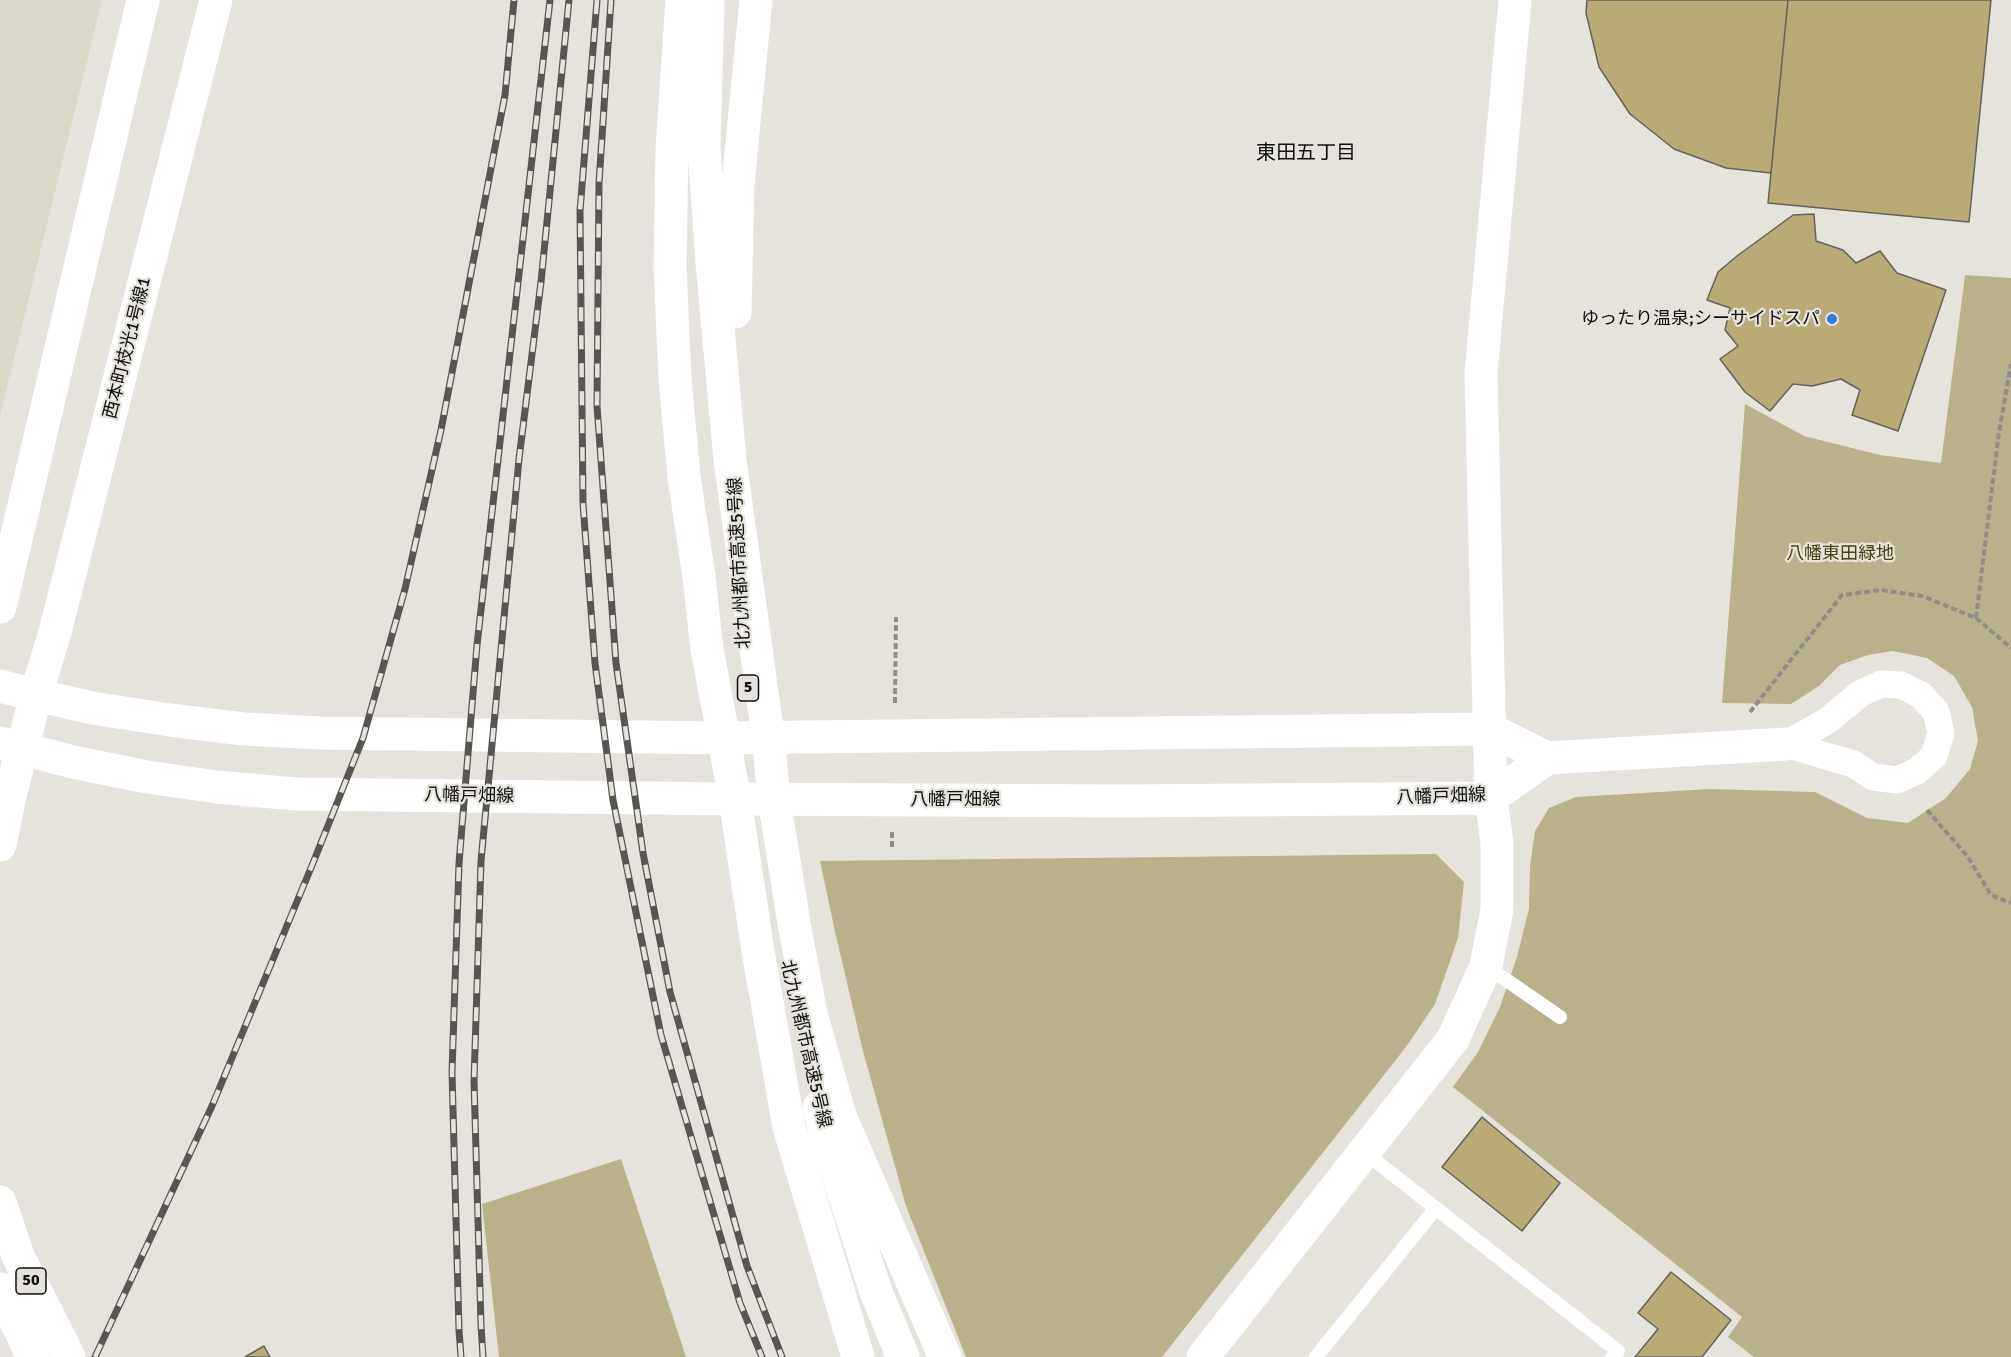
<!DOCTYPE html>
<meta charset="utf-8">
<style>
body{margin:0}
canvas{display:block;background:#e5e3dc}
</style>
<canvas width="2011" height="1357"></canvas>
<script>
const g = document.querySelector('canvas').getContext('2d');
g.lineJoin = 'round';
function fill(path, color) {
  g.fillStyle = color;
  g.fill(path, 'evenodd');
}
function poly(rows) {
  const path = new Path2D();
  for (const r of rows) {
    path.moveTo(r[0], r[1]);
    for (let i = 2; i < r.length; i += 2) path.lineTo(r[i], r[i + 1]);
  }
  return path;
}
function trace(path, color, width, dash) {
  g.strokeStyle = color;
  g.lineWidth = width;
  g.lineCap = dash ? 'butt' : 'round';
  g.setLineDash(dash || []);
  g.stroke(path);
}
function write(font, color, halo, rows, align = 'center') {
  g.font = font + ' Signika,"Noto Sans JP",sans-serif';
  g.lineWidth = 4.5;
  g.setLineDash([]);
  g.textBaseline = 'middle';
  g.strokeStyle = halo;
  g.fillStyle = color;
  for (const [text, x, y, turn = 0] of rows) {
    g.save();
    g.translate(x, y);
    g.rotate((+turn || 0) * Math.PI / 180);
    g.textAlign = isNaN(turn) ? turn : align;
    if (halo) g.strokeText(text, 0, 0);
    g.fillText(text, 0, 0);
    g.restore();
  }
}
const built = poly([
 [0,0,102,0,0,416]
]);
const green = poly([
 [1965,275,2011,278,2011,1357,1754,1357,1728,1337,1742,1317,1453,1087,1478,1052,1500,1007,1517,957,1529,909,1530,867,1535,831,1549,808,1576,797,1710,789,1815,792,1867,818,1908,823,1946,798,1970,769,1978,741,1972,707,1954,676,1927,658,1893,651,1868,655,1840,665,1819,686,1791,704,1722,703,1745,404,1804,436,1880,455,1941,463],
 [1436,854,1464,882,1458,938,1435,1004,1406,1047,1162,1357,966,1357,906,1206,863,1051,836,936,820,861],
 [621,1159,686,1357,499,1357,482,1204]
]);
const building = poly([
 [1587,0,1788,0,1771,173,1726,168,1674,149,1630,114,1599,67,1586,13,1587,0],
 [1788,0,1991,0,1969,222,1768,203,1788,0],
 [1814,214,1816,241,1843,250,1856,263,1880,251,1897,273,1946,290,1898,431,1852,415,1860,390,1841,379,1812,386,1793,384,1770,411,1745,392,1720,359,1738,346,1725,330,1730,308,1707,300,1718,272,1737,256,1793,215,1814,214],
 [1482,1117,1560,1183,1522,1231,1442,1167,1482,1117],
 [1671,1272,1731,1320,1702,1357,1635,1357,1658,1329,1638,1313,1671,1272],
 [264,1346,270,1357,245,1357,264,1346]
]);
const path = poly([
 [1976,618,1999,432,2011,364],
 [895,703,896,617],
 [1750,712,1842,595,1881,590,1922,596,1976,618,2011,648],
 [1927,810,1968,857,1991,895,2011,903],
 [892,847,892,831]
]);
const lane = poly([
 [1486,966,1560,1017],
 [1364,1152,1618,1351,1613,1357],
 [1316,1357,1436,1208]
]);
const street = poly([
 [1881,684,1901,685,1921,695,1936,712,1941,733,1934,756,1917,771,1897,780,1873,777,1853,764,1786,744,1827,721,1861,693,1881,684]
]);
const secondary = poly([
 [216,0,55,632,36,695,92,708,170,720,244,729,319,733,722,738,1489,729,1547,758,1786,744],
 [0,607,143,0],
 [0,743,73,762,147,777,217,787,295,794,735,799,1123,801,1491,798,1547,758],
 [1203,1357,1453,1039,1486,966,1497,909,1497,843,1491,798,1481,373,1515,0]
]);
const primary = poly([
 [0,686,36,695,10,796,0,845],
 [0,1202,18,1256,69,1357],
 [0,1289,33,1357]
]);
const highway = poly([
 [682,0,672,149,670,267,675,379,684,477,699,577,707,649,735,799,758,951,789,1127,858,1357],
 [708,0,704,147,712,263,730,460,768,736,774,799,794,923,811,1014,840,1116,945,1357],
 [735,312,738,184,756,0],
 [819,1107,828,1144,876,1292,903,1357]
]);
const rail = poly([
 [597,0,580,211,583,504,595,663,613,800,661,1035,740,1303,762,1357],
 [611,0,599,183,597,406,616,663,643,853,670,992,747,1266,782,1357],
 [95,1357,212,1106,313,863,363,738,405,589,441,430,505,95,514,0],
 [461,1357,459,1330,452,1072,459,863,477,645,550,0],
 [483,1357,481,1325,474,1081,481,861,519,459,541,282,569,0]
]);
const markers = [
 [1832,319,6,"#3578e6"]
];
const shields = [
 [748,688,21],
 [31,1281,30]
];
const shieldNames = [
 ["5",748,688],
 ["50",31,1281]
];
const poiNames = [
 ["ゆったり温泉;シーサイドスパ",1820,319]
];
const streetNames = [
 ["西本町枝光1号線1",128,348,-76],
 ["北九州都市高速5号線",740,563,-93],
 ["八幡戸畑線",469,796,1],
 ["八幡戸畑線",1441,797,-2],
 ["八幡戸畑線",955,800],
 ["北九州都市高速5号線",805,1044,77]
];
const parkNames = [
 ["八幡東田緑地",1840,554]
];
const neighbourhoodNames = [
 ["東田五丁目",1306,154]
];
fill(built, '#dbd8ca');
fill(green, '#b9b08c');
fill(building, '#b8ab76');
trace(building, '#64635d', 1.5);
trace(path, '#8f8d88', 4, [6, 3]);
trace(lane, '#fff', 14);
trace(street, '#fff', 27);
trace(secondary, '#fff', 33);
trace(primary, '#fff', 33);
trace(highway, '#fff', 33);
trace(rail, '#575652', 7);
trace(rail, '#e5e3dc', 4.5, [14]);
for (const [x, y, r, color] of markers) {
  const dot = new Path2D();
  dot.arc(x, y, r, 0, 2 * Math.PI);
  g.fillStyle = color;
  g.fill(dot);
  trace(dot, '#e5e3dc', 2);
}
for (const [x, y, w] of shields) {
  const box = new Path2D();
  box.roundRect(x - w / 2, y - 13, w, 26, 4.5);
  g.fillStyle = '#e5e3dc';
  g.fill(box);
  trace(box, '#0f0f0d', 1.5);
}
write('bold 16px', '#0f0f0d', null, shieldNames);
write('18px', '#0f0f0d', '#e5e3dc', poiNames, 'right');
write('18px', '#0f0f0d', '#e5e3dc', streetNames);
write('18px', '#493f14', '#e5e3dc', parkNames);
write('20px', '#0f0f0d', '#e5e3dc', neighbourhoodNames);
</script>
